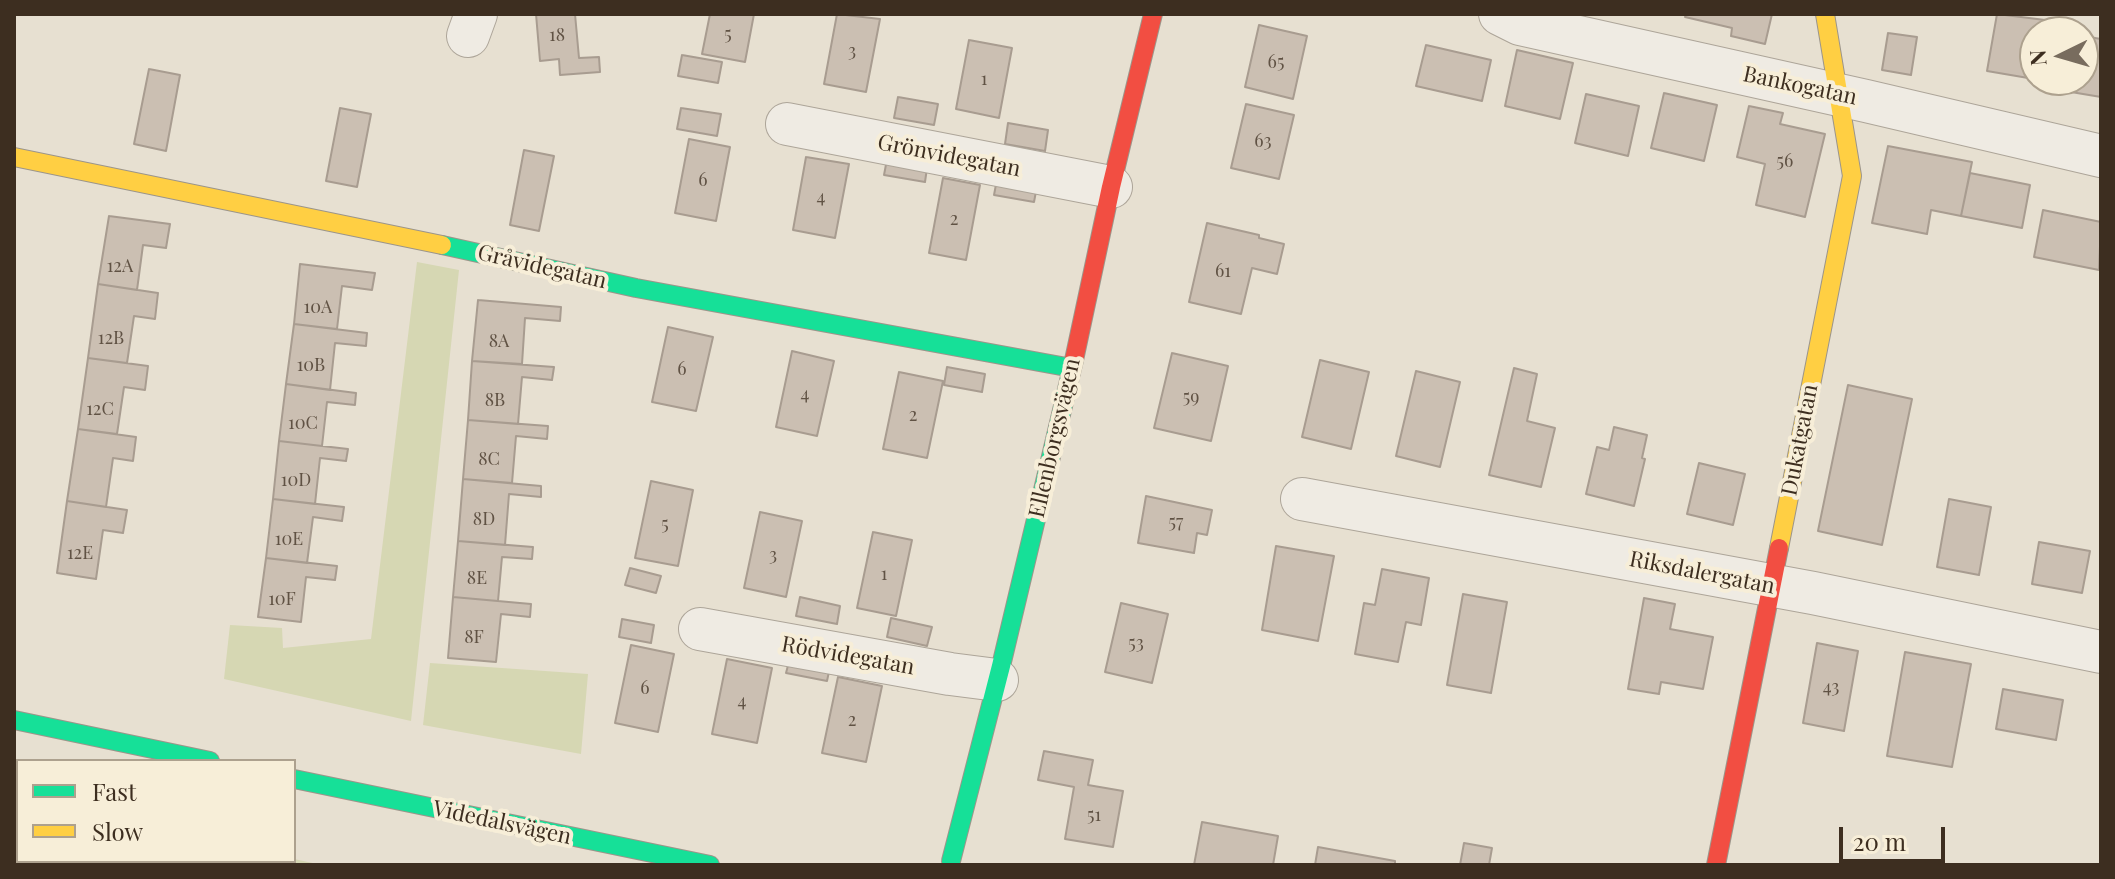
<!DOCTYPE html>
<meta charset="utf-8">
<style>
body{margin:0}
#map{position:relative;width:2115px;height:879px;overflow:hidden;background:#e7e0d1;font-family:"Playfair Display",serif}
canvas{display:block}
.frame{position:absolute;inset:0;border:16px solid #3d2e20;pointer-events:none}
.legend{position:absolute;left:16px;top:759px;width:280px;height:104px;box-sizing:border-box;background:#f7eed8;border:2px solid #ada18e;margin:0;padding:10px 14px;list-style:none;font-size:24px;color:#3d2e20}
.legend li{display:flex;align-items:center;gap:16px;height:40px}
.legend b{width:40px;border:2px solid #ada18e}
.north{position:absolute;left:2019px;top:16px;width:80px;height:80px;box-sizing:border-box;background:#f7eed8;border:2px solid #ada18e;border-radius:50%;rotate:265deg;font-size:22px;font-weight:700;line-height:32px;text-align:center;color:#3d2e20}
.north::after{content:'';display:block;margin:auto;width:28px;height:36px;background:#786c5e;clip-path:polygon(50% 0,100% 100%,50% 72%,0 100%)}
.scale{position:absolute;left:1839px;top:827px;width:106px;height:36px;box-sizing:border-box;border:4px solid #3d2e20;border-top:0;padding-left:10px;font-size:24px;line-height:28px;white-space:nowrap;color:#3d2e20;-webkit-text-stroke:6px #f7eed8;paint-order:stroke}
</style>
<div id="map">
<canvas width="2115" height="879"></canvas>
<div class="frame"></div>
<ul class="legend">
<li><b style="height:10px;background:#16e098"></b>Fast</li>
<li><b style="height:10px;background:#ffcf43"></b>Slow</li>
</ul>
<div class="north">N</div>
<div class="scale">20 m</div>
</div>
<script>
const g = document.querySelector('canvas').getContext('2d');
g.lineJoin = 'round';
function fill(path, color) {
  g.fillStyle = color;
  g.fill(path, 'evenodd');
}
function poly(rows) {
  const path = new Path2D();
  for (const r of rows) {
    path.moveTo(r[0], r[1]);
    for (let i = 2; i < r.length; i += 2) path.lineTo(r[i], r[i + 1]);
  }
  return path;
}
function trace(path, color, width, dash) {
  g.strokeStyle = color;
  g.lineWidth = width;
  g.lineCap = dash ? 'butt' : 'round';
  g.setLineDash(dash || []);
  g.stroke(path);
}
function write(font, color, halo, rows, align = 'center') {
  g.font = font + ' "Playfair Display",serif';
  g.lineWidth = 8;
  g.setLineDash([]);
  g.textBaseline = 'middle';
  g.strokeStyle = halo;
  g.fillStyle = color;
  for (const [text, x, y, turn = 0] of rows) {
    g.save();
    g.translate(x, y);
    g.rotate((+turn || 0) * Math.PI / 180);
    g.textAlign = isNaN(turn) ? turn : align;
    if (halo) g.strokeText(text, 0, 0);
    g.fillText(text, 0, 0);
    g.restore();
  }
}
const green = poly([
 [417,262,459,270,411,721,224,679,230,625,282,628,283,648,371,639],
 [430,663,588,674,581,754,423,725],
 [294,859,322,865,201,865,201,861],
 [41,861,184,861,183,865,59,865]
]);
const building = poly([
 [536,14,575,14,579,58,599,57,600,72,560,75,559,59,540,61,536,14],
 [710,14,754,14,745,62,702,54,710,14],
 [837,14,880,19,866,92,824,84,837,14],
 [1686,14,1772,14,1765,44,1731,36,1732,28,1685,17,1686,14],
 [1997,14,2045,20,2042,32,2035,32,2034,79,1987,71,1997,14],
 [1259,25,1307,36,1293,99,1245,87,1259,25],
 [1888,33,1917,37,1911,75,1882,70,1888,33],
 [2083,36,2101,39,2101,97,2065,91,2067,80,2083,80,2083,36],
 [969,40,1012,48,999,118,956,109,969,40],
 [1426,45,1491,60,1482,101,1416,86,1426,45],
 [1517,50,1573,63,1560,119,1505,106,1517,50],
 [682,55,722,62,718,83,678,76,682,55],
 [149,69,180,75,166,151,134,144,149,69],
 [1664,93,1717,105,1704,161,1651,148,1664,93],
 [1586,94,1639,106,1628,156,1575,143,1586,94],
 [898,97,938,104,934,125,894,118,898,97],
 [1246,104,1294,115,1279,179,1231,168,1246,104],
 [1749,106,1783,113,1780,124,1825,134,1805,217,1756,205,1765,164,1737,157,1749,106],
 [340,108,371,114,357,187,326,181,340,108],
 [681,108,721,114,717,136,677,129,681,108],
 [1008,123,1048,130,1045,151,1005,144,1008,123],
 [689,139,730,147,716,221,675,213,689,139],
 [1888,146,1972,162,1961,216,1931,210,1927,234,1872,223,1888,146],
 [524,150,554,156,539,231,510,225,524,150],
 [888,154,928,161,925,182,884,175,888,154],
 [806,157,849,164,835,238,793,230,806,157],
 [1970,173,2030,185,2022,228,1961,216,1970,173],
 [998,174,1038,181,1034,202,994,195,998,174],
 [943,178,980,185,966,260,929,253,943,178],
 [2043,210,2101,222,2099,270,2034,257,2043,210],
 [109,216,170,224,166,248,143,245,137,290,98,284,109,216],
 [1207,223,1259,235,1259,238,1284,244,1277,274,1252,268,1241,314,1189,302,1207,223],
 [300,264,375,273,372,290,342,286,337,329,294,324,300,264],
 [98,284,158,293,155,319,134,316,127,363,88,358,98,284],
 [478,300,561,307,560,321,525,318,522,364,472,361,478,300],
 [294,324,367,333,366,346,335,343,330,390,286,384,294,324],
 [668,327,713,337,696,411,652,402,668,327],
 [792,351,834,361,817,436,776,427,792,351],
 [1172,353,1228,366,1211,441,1154,428,1172,353],
 [88,358,148,366,145,390,124,387,117,434,78,429,88,358],
 [1320,360,1369,372,1351,449,1302,437,1320,360],
 [472,361,554,367,552,380,522,377,518,424,468,420,472,361],
 [947,367,985,374,982,392,944,385,947,367],
 [1514,368,1537,374,1527,421,1555,428,1541,487,1489,475,1514,368],
 [1416,371,1460,382,1440,467,1396,456,1416,371],
 [899,372,943,381,927,458,883,449,899,372],
 [286,384,356,393,355,405,327,402,322,446,279,441,286,384],
 [1848,385,1912,399,1882,545,1818,531,1848,385],
 [468,420,548,426,547,439,516,436,512,483,463,479,468,420],
 [1614,427,1647,435,1642,458,1645,459,1634,506,1586,494,1597,447,1609,450,1614,427],
 [78,429,136,437,133,461,113,458,106,507,67,501,78,429],
 [279,441,348,449,346,461,320,458,315,504,273,499,279,441],
 [1699,463,1745,474,1733,525,1687,514,1699,463],
 [463,479,541,486,541,497,509,494,505,545,458,541,463,479],
 [651,481,693,490,678,566,635,558,651,481],
 [1146,496,1212,510,1207,535,1197,533,1194,553,1138,543,1146,496],
 [273,499,344,507,342,521,313,517,307,563,266,558,273,499],
 [1949,499,1991,507,1979,575,1937,567,1949,499],
 [67,501,127,510,123,533,103,530,96,579,57,573,67,501],
 [760,512,802,521,786,597,744,588,760,512],
 [873,532,912,540,896,616,857,608,873,532],
 [458,541,533,547,532,559,502,557,498,601,453,597,458,541],
 [2039,542,2090,551,2082,593,2032,584,2039,542],
 [1276,546,1334,556,1318,641,1262,630,1276,546],
 [266,558,337,566,335,580,306,577,301,622,258,617,266,558],
 [630,568,661,576,656,593,625,585,630,568],
 [1382,569,1429,578,1421,625,1406,622,1398,662,1355,654,1364,603,1375,605,1382,569],
 [1463,594,1507,602,1491,693,1447,685,1463,594],
 [453,597,531,604,530,617,501,614,496,662,448,658,453,597],
 [800,597,840,606,837,624,796,616,800,597],
 [1644,598,1675,604,1670,629,1713,637,1703,689,1661,682,1659,694,1628,689,1644,598],
 [1121,603,1168,614,1152,683,1105,672,1121,603],
 [891,618,932,627,927,646,887,637,891,618],
 [622,619,654,625,651,643,619,637,622,619],
 [1817,643,1858,651,1844,731,1803,723,1817,643],
 [631,645,674,654,658,732,615,723,631,645],
 [1905,652,1971,664,1952,767,1887,756,1905,652],
 [791,654,831,662,827,681,786,673,791,654],
 [727,659,772,668,757,743,712,734,727,659],
 [838,677,882,686,866,762,822,753,838,677],
 [2003,689,2063,700,2056,740,1996,729,2003,689],
 [1044,751,1093,760,1088,785,1123,791,1113,847,1065,839,1074,787,1038,780,1044,751],
 [1202,822,1278,836,1273,865,1194,865,1202,822],
 [1464,843,1492,848,1489,865,1460,865,1464,843],
 [1318,847,1395,861,1395,865,1315,865,1318,847],
 [14,850,18,851,18,861,74,861,82,862,82,865,14,865,14,850]
]);
const street = poly([
 [1500,14,1520,24,1866,101,2101,156],
 [468,36,476,14],
 [787,124,1111,187],
 [1302,499,1813,593,2101,652],
 [700,629,950,674,997,680]
]);
const fast = poly([
 [442,245,636,288,1072,368],
 [14,720,210,761],
 [294,779,710,865],
 [951,861,1001,666,1074,360]
]);
const slow = poly([
 [14,157,442,245],
 [1779,548,1852,176,1825,14]
]);
const jam = poly([
 [1074,360,1111,187,1153,14],
 [1716,865,1779,548]
]);
const numberNames = [
 ["5",728,34],
 ["18",557,35],
 ["3",852,51],
 ["65",1276,62],
 ["1",984,79],
 ["63",1263,141],
 ["56",1785,161],
 ["6",703,180],
 ["4",821,197],
 ["2",954,219],
 ["12A",120,266],
 ["61",1223,271],
 ["10A",318,307],
 ["12B",111,338],
 ["8A",499,341],
 ["10B",311,365],
 ["6",682,369],
 ["4",805,394],
 ["59",1191,397],
 ["8B",495,400],
 ["12C",100,409],
 ["2",913,415],
 ["10C",303,423],
 ["8C",489,459],
 ["10D",296,480],
 ["8D",484,519],
 ["57",1176,522],
 ["5",665,524],
 ["10E",289,539],
 ["12E",80,553],
 ["3",773,555],
 ["1",884,574],
 ["8E",477,578],
 ["10F",282,599],
 ["8F",474,637],
 ["53",1136,643],
 ["43",1831,687],
 ["6",645,688],
 ["4",742,701],
 ["2",852,720],
 ["51",1094,815]
];
const streetNames = [
 ["Bankogatan",1800,86,12],
 ["Grönvidegatan",949,156,11],
 ["Gråvidegatan",542,267,13],
 ["Ellenborgsvägen",1055,438,-77],
 ["Dukatgatan",1800,440,-79],
 ["Riksdalergatan",1702,573,11],
 ["Rödvidegatan",848,656,10],
 ["Videdalsvägen",502,823,12]
];
fill(green, '#d6d7b3');
fill(building, '#cbbfb2');
trace(building, '#a89c90', 2);
trace(street, '#ada599', 44);
trace(fast, '#9c958a', 20);
trace(slow, '#9c958a', 20);
trace(jam, '#9c958a', 20);
trace(street, '#efebe3', 42);
trace(fast, '#16e098', 18);
trace(slow, '#ffcf43', 18);
trace(jam, '#f24e42', 18);
write('18px', '#605244', null, numberNames);
write('22px', '#3d2e20', '#f7eed8', streetNames);
</script>
